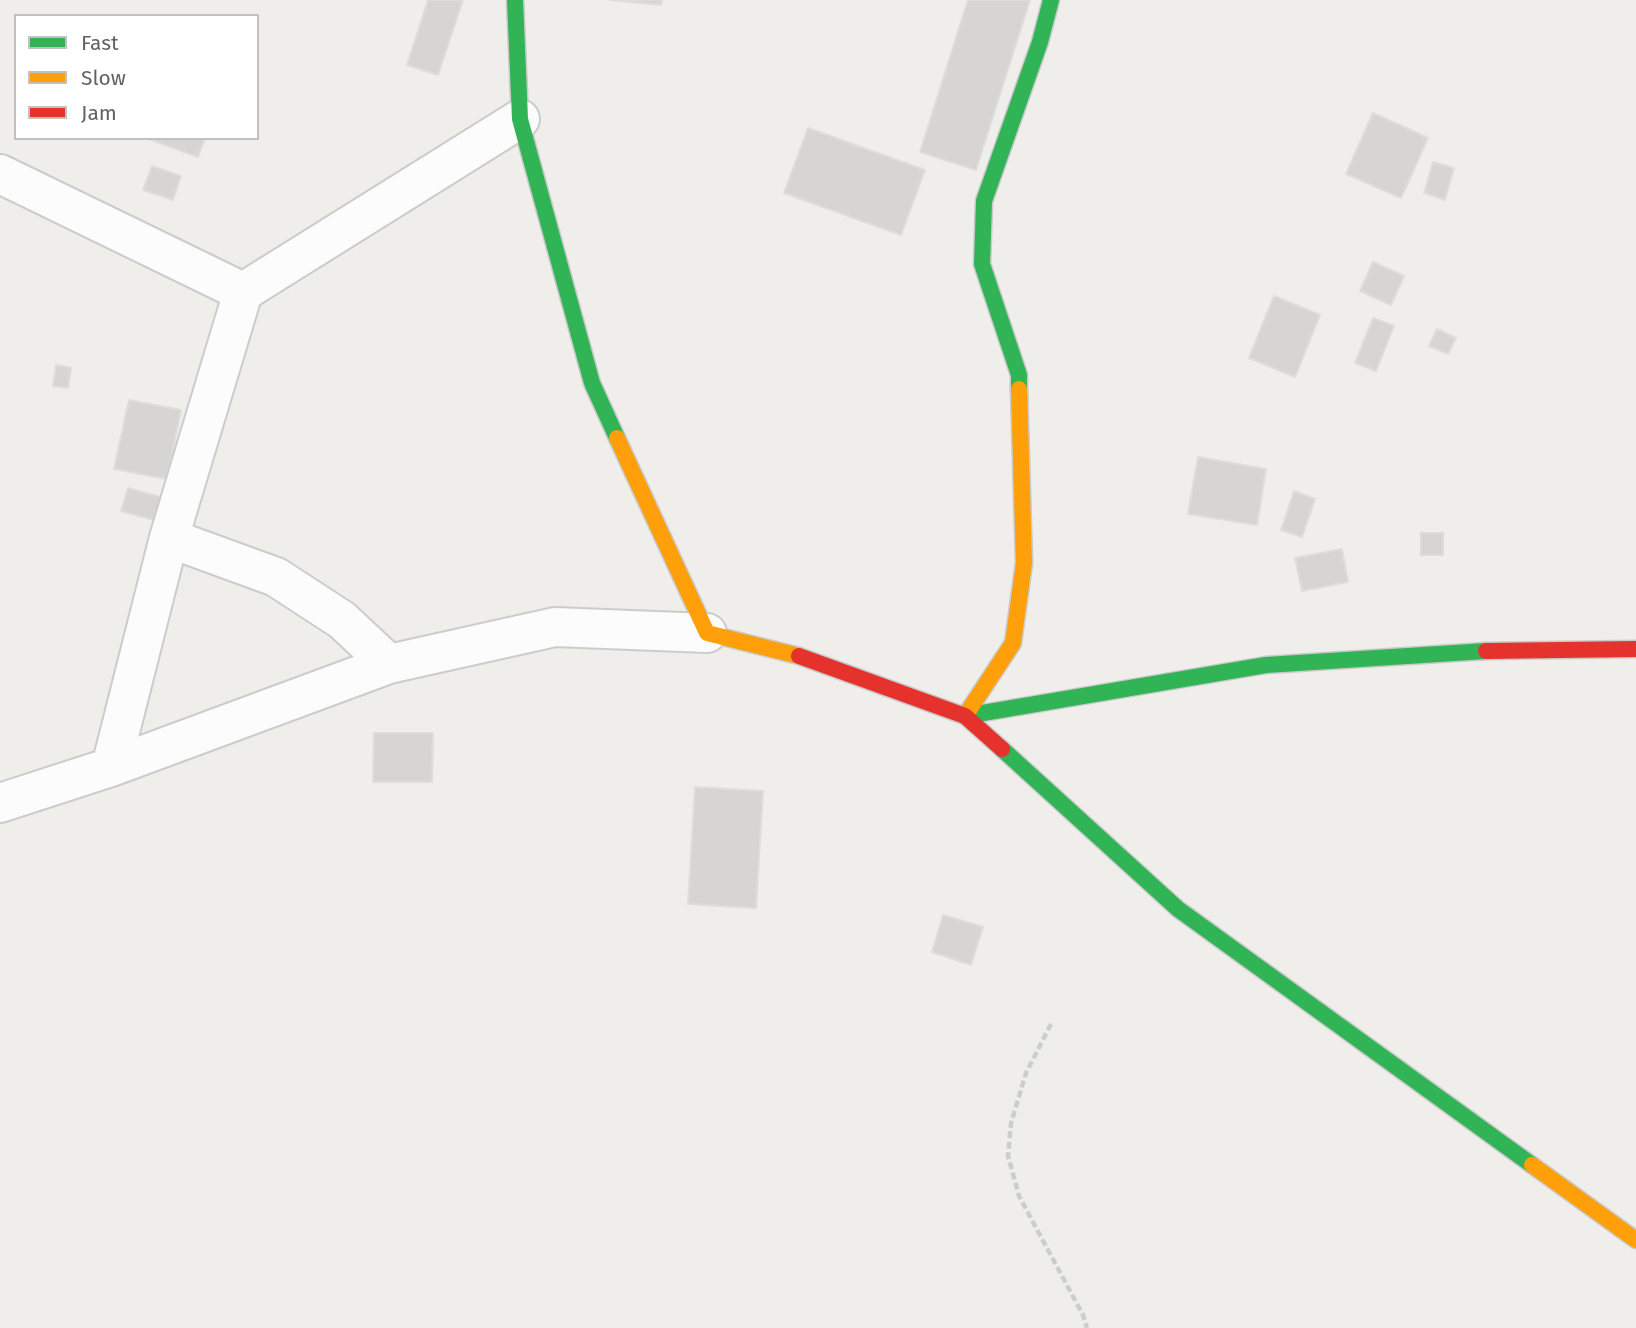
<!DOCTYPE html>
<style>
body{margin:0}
#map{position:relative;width:1636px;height:1328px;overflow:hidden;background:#efeeea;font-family:"Fira Sans",sans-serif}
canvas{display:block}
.legend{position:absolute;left:14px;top:14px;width:245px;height:126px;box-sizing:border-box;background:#fff;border:2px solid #bfc1c3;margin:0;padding:9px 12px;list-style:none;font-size:21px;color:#5f6368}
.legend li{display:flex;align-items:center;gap:14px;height:35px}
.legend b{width:35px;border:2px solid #bfc1c3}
</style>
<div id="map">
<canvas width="1636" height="1328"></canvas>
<ul class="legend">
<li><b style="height:9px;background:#30b455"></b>Fast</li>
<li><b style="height:9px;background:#ff9f0a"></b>Slow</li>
<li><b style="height:9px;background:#e5322d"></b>Jam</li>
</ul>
</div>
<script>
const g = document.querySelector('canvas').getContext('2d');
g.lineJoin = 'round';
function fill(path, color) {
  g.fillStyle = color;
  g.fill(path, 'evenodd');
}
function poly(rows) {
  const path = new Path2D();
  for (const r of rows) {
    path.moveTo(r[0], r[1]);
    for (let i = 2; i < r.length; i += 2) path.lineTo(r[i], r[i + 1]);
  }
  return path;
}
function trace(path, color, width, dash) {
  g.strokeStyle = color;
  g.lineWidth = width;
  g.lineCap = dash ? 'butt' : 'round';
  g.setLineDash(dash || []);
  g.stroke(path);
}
const building = poly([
 [428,0,463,0,438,75,407,65,428,0],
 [610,0,662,0,661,5,610,0],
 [968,0,1030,0,976,170,920,152,968,0],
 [1373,113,1428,138,1401,198,1346,174,1373,113],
 [808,128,925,170,901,235,784,193,808,128],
 [146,138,205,138,198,157,146,138],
 [1433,162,1454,168,1445,200,1424,193,1433,162],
 [152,166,181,176,173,200,143,190,152,166],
 [1373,262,1404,276,1391,305,1360,291,1373,262],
 [1274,296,1320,315,1295,377,1249,358,1274,296],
 [1373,318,1394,326,1376,371,1355,363,1373,318],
 [1437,329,1456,338,1448,354,1429,346,1437,329],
 [56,365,71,368,68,388,53,386,56,365],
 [129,400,181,410,167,479,114,469,129,400],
 [1198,457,1266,469,1257,525,1188,514,1198,457],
 [128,488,167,499,161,522,121,511,128,488],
 [1294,491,1315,499,1302,537,1281,530,1294,491],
 [1421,533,1443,533,1443,555,1421,555,1421,533],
 [1342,549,1348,582,1302,591,1295,558,1342,549],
 [374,733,433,733,432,782,373,782,374,733],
 [695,787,763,791,756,908,688,904,695,787],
 [943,915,983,927,971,965,932,952,943,915]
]);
const path = poly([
 [1051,1024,1026,1073,1011,1123,1008,1156,1019,1196,1083,1315,1087,1328]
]);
const street = poly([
 [0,174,243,292],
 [169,538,243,292,520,119],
 [111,767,169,538,276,577,342,620,389,664],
 [0,803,111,767,389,664,555,627,707,633]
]);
const fast = poly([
 [515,0,520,119,592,383,617,438],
 [1019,389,1019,375,982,264,984,201,1040,42,1051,0],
 [965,716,1266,665,1486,651],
 [1002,749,1178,909,1532,1165]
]);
const slow = poly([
 [617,438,707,633,799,656],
 [965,716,1013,643,1024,563,1019,389],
 [1532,1165,1636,1240]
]);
const jam = poly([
 [1486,651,1636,649],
 [799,656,965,716,1002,749]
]);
fill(building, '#d6d5d3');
trace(building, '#deddd9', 2);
trace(street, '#cbcccc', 42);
trace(fast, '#cacacb', 19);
trace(slow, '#cacacb', 19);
trace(jam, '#cacacb', 19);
trace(path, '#cacfcc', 4.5, [7, 3.5]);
trace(street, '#fdfcfc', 38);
trace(fast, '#30b455', 16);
trace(slow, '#ff9f0a', 16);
trace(jam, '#e5322d', 16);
</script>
